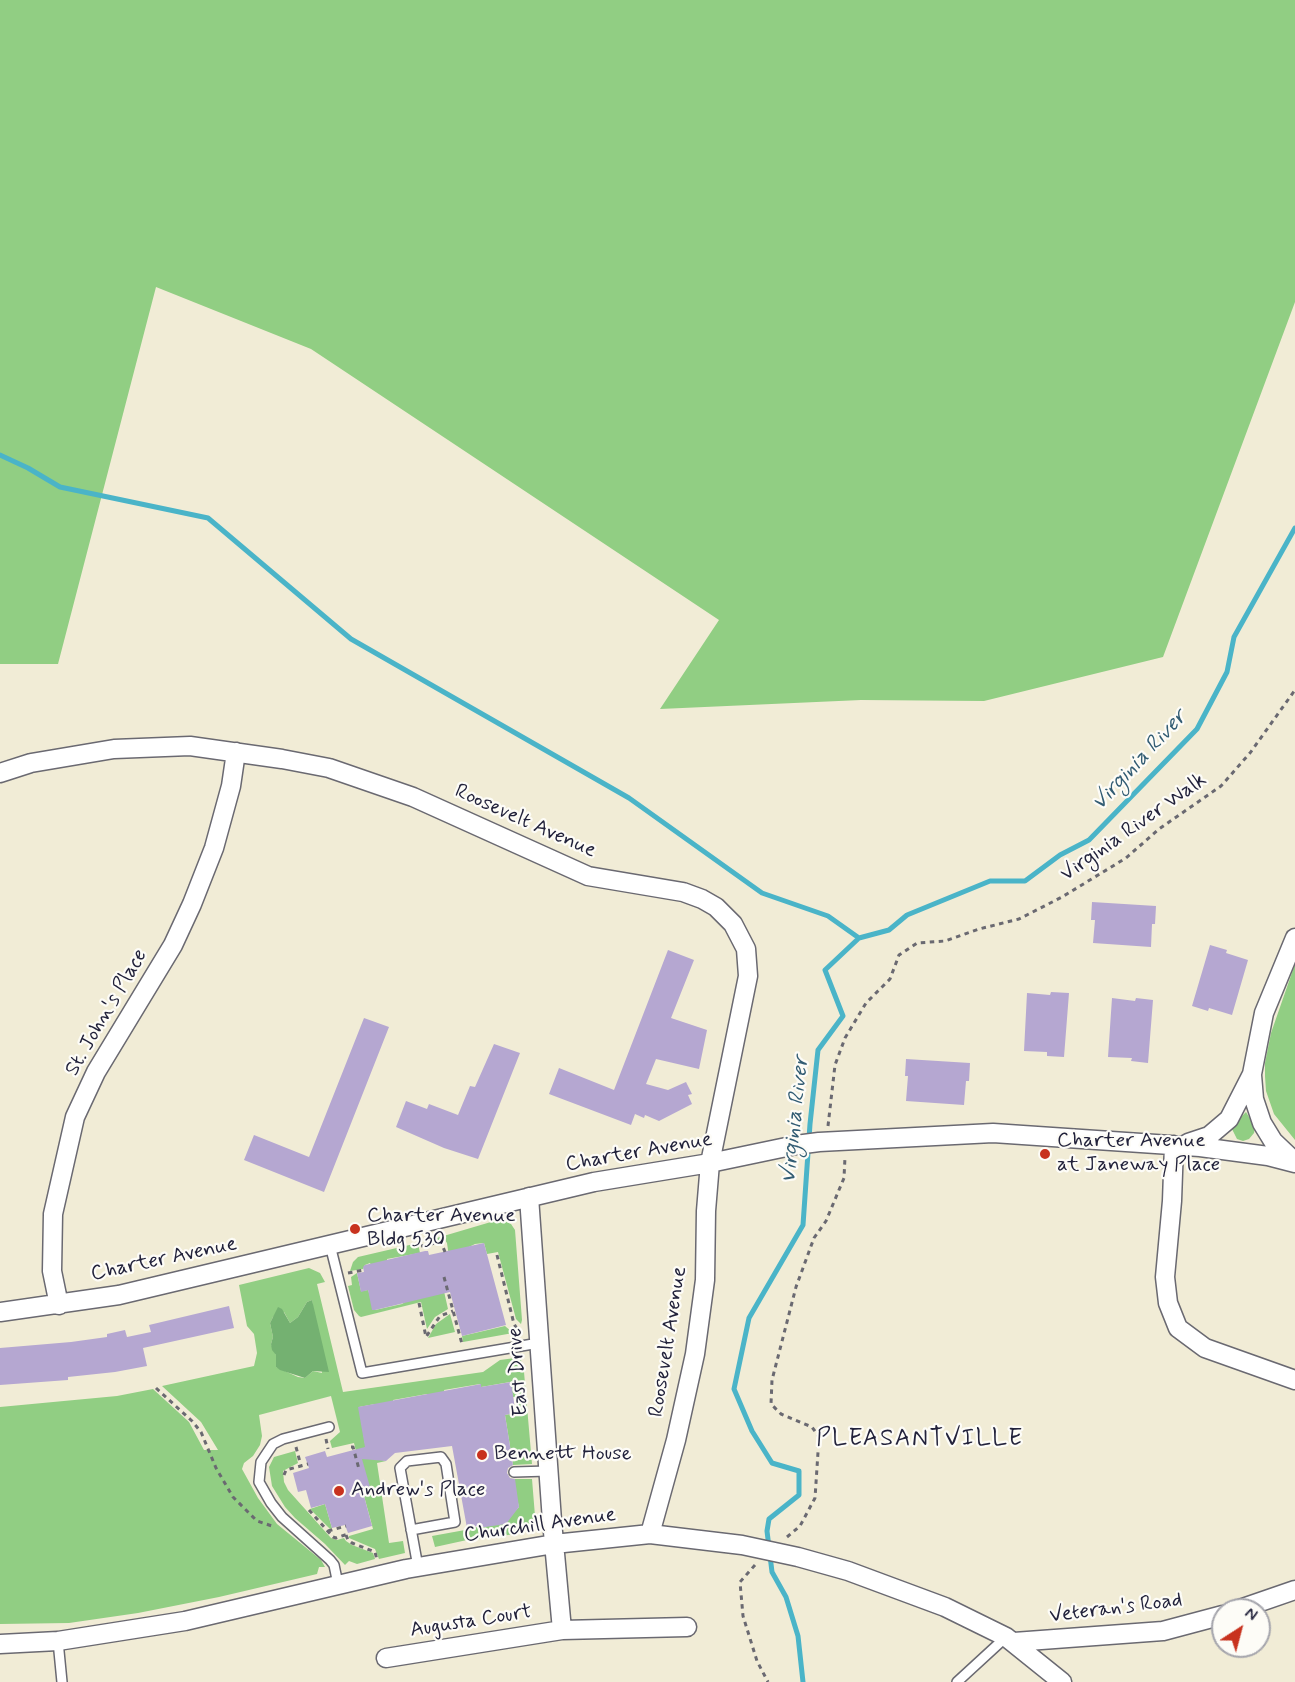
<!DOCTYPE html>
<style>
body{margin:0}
#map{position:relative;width:1295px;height:1682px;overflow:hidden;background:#f1ecd6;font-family:Mynerve,sans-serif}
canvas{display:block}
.north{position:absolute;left:1211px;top:1598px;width:60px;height:60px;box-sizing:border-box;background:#fdfcf7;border:2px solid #a5a5ac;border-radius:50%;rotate:36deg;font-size:16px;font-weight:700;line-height:24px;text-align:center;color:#22223b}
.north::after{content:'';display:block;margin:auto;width:21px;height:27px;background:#c8321e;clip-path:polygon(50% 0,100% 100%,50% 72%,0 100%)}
</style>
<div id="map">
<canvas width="1295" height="1682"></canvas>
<div class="north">N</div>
</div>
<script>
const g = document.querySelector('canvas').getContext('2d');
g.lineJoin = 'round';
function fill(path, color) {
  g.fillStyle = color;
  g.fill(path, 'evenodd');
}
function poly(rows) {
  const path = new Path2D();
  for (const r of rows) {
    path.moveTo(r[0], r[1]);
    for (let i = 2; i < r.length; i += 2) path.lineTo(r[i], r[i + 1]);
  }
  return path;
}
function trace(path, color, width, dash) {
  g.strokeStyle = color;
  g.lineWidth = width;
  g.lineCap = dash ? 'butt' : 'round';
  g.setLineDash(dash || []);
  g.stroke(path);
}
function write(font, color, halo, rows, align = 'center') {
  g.font = font + ' Mynerve,sans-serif';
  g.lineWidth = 4.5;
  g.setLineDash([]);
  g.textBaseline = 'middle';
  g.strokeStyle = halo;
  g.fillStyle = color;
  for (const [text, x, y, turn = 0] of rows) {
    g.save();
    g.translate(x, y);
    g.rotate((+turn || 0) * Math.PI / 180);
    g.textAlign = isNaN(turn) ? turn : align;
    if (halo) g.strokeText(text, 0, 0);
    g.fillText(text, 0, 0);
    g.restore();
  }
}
const green = poly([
 [0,0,1295,0,1295,302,1163,657,984,701,861,700,660,709,719,620,311,349,156,287,58,664,0,664],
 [1295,964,1295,1140,1274,1114,1266,1091,1265,1076,1265,1063,1271,1033],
 [1246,1112,1255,1127,1254,1133,1249,1139,1243,1141,1237,1139,1232,1129,1233,1125],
 [501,1219,511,1224,515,1230,522,1320,521,1324,516,1319,498,1252,487,1254,484,1243,475,1244,449,1257,447,1243,445,1240,431,1241,430,1240],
 [418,1243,420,1253,387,1259,387,1261,371,1265,370,1263,365,1265,363,1269,350,1271,353,1262,358,1257],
 [309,1268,320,1273,325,1282,317,1284,343,1392,483,1372,500,1360,515,1358,521,1360,524,1372,532,1464,513,1465,505,1415,515,1413,514,1410,518,1409,516,1397,513,1397,510,1382,481,1387,480,1384,444,1390,445,1394,427,1394,393,1400,393,1404,375,1404,359,1407,367,1456,386,1461,377,1463,389,1543,403,1541,405,1553,379,1559,375,1549,349,1538,349,1536,373,1529,364,1496,371,1494,360,1468,354,1443,332,1448,330,1441,340,1432,331,1396,259,1415,262,1436,260,1445,253,1456,244,1463,242,1469,258,1498,277,1524,321,1560,325,1567,319,1567,317,1574,219,1597,138,1613,69,1623,0,1624,0,1407,117,1396,153,1389,189,1422,204,1450,218,1450,201,1422,162,1386,254,1366,257,1353,254,1334,247,1326,239,1285],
 [312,1300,322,1373,313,1371,305,1378,298,1377,276,1367,276,1355,271,1344,273,1337,270,1323,273,1317,284,1312,290,1323,298,1317,307,1302],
 [357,1273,361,1291,368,1290,375,1310,402,1304,441,1278,448,1309,435,1317,427,1329,421,1302,361,1317,359,1316,354,1310,348,1286,352,1285,351,1277],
 [450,1314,455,1332,428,1338,436,1324],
 [505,1326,513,1333,463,1342,462,1336],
 [295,1451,298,1463,283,1471,284,1482,288,1490,331,1538,337,1540,344,1538,346,1541,352,1545,373,1553,375,1559,357,1564,349,1561,345,1565,325,1544,295,1518,285,1507,272,1486,269,1467,274,1457],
 [512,1479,532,1479,535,1516,533,1525,523,1533,471,1540,467,1528,503,1524,519,1507],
 [325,1504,332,1528,330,1529,310,1509],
 [465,1530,467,1540,435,1547,432,1536]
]);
const forest = poly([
 [312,1300,329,1372,313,1371,305,1378,280,1370,276,1367,276,1355,272,1350,271,1344,273,1337,270,1323,278,1307,282,1309,290,1323,298,1317,307,1302]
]);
const stream = poly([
 [0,455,28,468,60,487,208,518,351,639,629,798,762,893,828,916,859,938],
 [803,1682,798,1636,786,1597,772,1572,767,1531,769,1519,799,1495,799,1471,772,1463,752,1431,734,1389,749,1318,803,1225,810,1124,818,1050,843,1016,825,970,859,938,889,930,907,915,990,881,1025,881,1060,855,1089,840,1197,729,1227,672,1234,637,1295,528]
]);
const building = poly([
 [1092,902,1156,906,1155,924,1152,924,1151,947,1093,943,1095,920,1091,920],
 [1210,945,1227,950,1226,953,1248,960,1232,1015,1209,1008,1208,1011,1192,1006],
 [668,950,694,960,671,1018,707,1030,699,1069,656,1059,646,1084,668,1090,686,1082,692,1094,688,1095,692,1104,659,1121,645,1115,644,1118,635,1114,631,1125,549,1094,559,1068,614,1090],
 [1051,992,1069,993,1064,1057,1047,1056,1047,1052,1024,1051,1027,993,1050,995],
 [1112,998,1135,1001,1136,998,1153,1000,1148,1063,1131,1061,1132,1058,1108,1057],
 [364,1018,389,1027,324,1192,244,1160,254,1135,309,1157],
 [494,1044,520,1053,478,1159,444,1148,396,1127,406,1101,427,1109,429,1104,458,1115,470,1086,475,1087],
 [906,1059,970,1063,969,1081,966,1081,964,1105,906,1101,908,1076,905,1076],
 [484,1243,506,1325,462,1336,450,1292,375,1310,372,1310,368,1290,361,1292,357,1273,364,1272,363,1267,365,1265,425,1251,428,1251,429,1255],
 [229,1306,234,1328,143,1348,147,1366,115,1372,68,1377,68,1380,0,1385,0,1348,71,1342,107,1337,107,1334,125,1330,127,1337,151,1332,149,1325],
 [511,1382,515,1409,515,1413,505,1415,513,1465,508,1468,507,1473,510,1478,515,1479,519,1507,506,1524,478,1528,478,1526,467,1528,452,1446,395,1453,386,1461,362,1459,372,1494,364,1496,372,1526,348,1533,345,1525,332,1528,325,1504,311,1508,306,1490,298,1492,293,1473,309,1468,305,1457,325,1451,327,1457,365,1447,358,1407,481,1384,481,1387]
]);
const path = poly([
 [828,1126,835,1065,845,1038,866,1003,890,979,899,955,917,943,945,941,979,929,1019,919,1062,897,1126,858,1159,829,1221,786,1250,753,1295,690],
 [421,1246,441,1242,445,1252],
 [497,1255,514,1324,519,1332],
 [348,1273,364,1270],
 [444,1277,462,1344],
 [419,1303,426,1337,440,1316,453,1311],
 [156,1388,192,1421,201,1432,216,1468,233,1497,257,1521,272,1526],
 [326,1439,328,1449],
 [296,1447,301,1466],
 [351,1447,353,1447,359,1469],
 [284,1475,286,1470,308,1464],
 [309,1510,333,1537,336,1538,348,1534],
 [467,1530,469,1541],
 [328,1531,346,1526],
 [346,1535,348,1540,352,1543,375,1552,377,1560],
 [787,1537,800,1526,815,1498,819,1437,812,1427,781,1414,771,1404,772,1380,796,1287,814,1238,826,1221,844,1178,845,1157],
 [755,1565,740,1582,743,1616,757,1661,768,1682]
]);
const service = poly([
 [330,1245,362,1373,539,1343],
 [329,1427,283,1439,273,1444,261,1462,259,1482,271,1503,282,1517,330,1560,334,1565,338,1584],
 [514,1472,548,1471],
 [411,1530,455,1522,446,1464,441,1457,407,1461,400,1468,418,1567],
 [58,1641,62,1682],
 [957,1682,1006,1637]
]);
const minor = poly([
 [0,773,31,763,114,749,190,746,282,759,329,768,413,797,588,876,683,892,702,899,716,907,733,924,746,949,748,976,710,1163,706,1211,705,1280,695,1354,676,1440,650,1534],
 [1252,1075,1254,1099,1262,1123,1273,1141,1293,1160],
 [1188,1143,1209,1136,1229,1119,1252,1074,1264,1013,1295,938],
 [1174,1145,1172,1201,1165,1277,1168,1303,1178,1328,1205,1348,1295,1380],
 [529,1197,552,1521,562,1630],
 [59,1305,52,1271,53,1214,75,1117,96,1072,173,945,192,904,214,848,231,786,236,752],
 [0,1312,119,1295,594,1182,710,1163,796,1145,819,1142,993,1133,1200,1147,1268,1156,1295,1163],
 [1237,1610,1295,1590],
 [1014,1642,1163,1631,1223,1615],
 [0,1644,58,1641,185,1621,406,1569,554,1544,650,1534,742,1545,798,1557,848,1571,945,1607,1006,1637,1062,1682],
 [386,1658,562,1630,687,1627]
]);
const markers = [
 [1045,1154,6,"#c8321e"],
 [355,1229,6,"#c8321e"],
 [482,1455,6,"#c8321e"],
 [339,1491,6,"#c8321e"]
];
const streetNames = [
 ["Roosevelt Avenue",525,822,24],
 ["Virginia River Walk",1134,828,-35],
 ["St. John's Place",107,1013,-60],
 ["Charter Avenue",639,1153,-10],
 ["Charter Avenue",164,1260,-12],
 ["Roosevelt Avenue",669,1342,-81],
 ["East Drive",519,1372,-94],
 ["Churchill Avenue",540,1526,-8],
 ["Veteran's Road",1116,1609,-7],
 ["Augusta Court",471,1622,-9]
];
const poiNames = [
 ["Charter Avenue",1057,1142],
 ["at Janeway Place",1057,1166],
 ["Charter Avenue",367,1217],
 ["Bldg 530",367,1241],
 ["Bennett House",494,1455],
 ["Andrew's Place",351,1491]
];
const waterNames = [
 ["Virginia River",1140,761,-47],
 ["Virginia River",796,1120,-84]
];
const quarterNames = [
 ["PLEASANTVILLE",920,1440]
];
fill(green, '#91ce83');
fill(forest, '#74b171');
trace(stream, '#4ab4c8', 5);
fill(building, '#b5a7d1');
trace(service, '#6a6971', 12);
trace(minor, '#6a6971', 21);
trace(path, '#6a6971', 3, [4.5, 4.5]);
trace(service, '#fff', 9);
trace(minor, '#fff', 18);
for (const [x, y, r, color] of markers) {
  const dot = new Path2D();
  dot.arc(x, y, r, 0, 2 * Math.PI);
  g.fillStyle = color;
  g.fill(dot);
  trace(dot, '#fdfcf7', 2);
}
write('21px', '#22223b', '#fdfcf7', streetNames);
write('21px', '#22223b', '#fdfcf7', poiNames, 'left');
write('italic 22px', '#325c73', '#fdfcf7', waterNames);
g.letterSpacing = '1.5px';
write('24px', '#22223b', '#fdfcf7', quarterNames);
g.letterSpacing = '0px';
</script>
